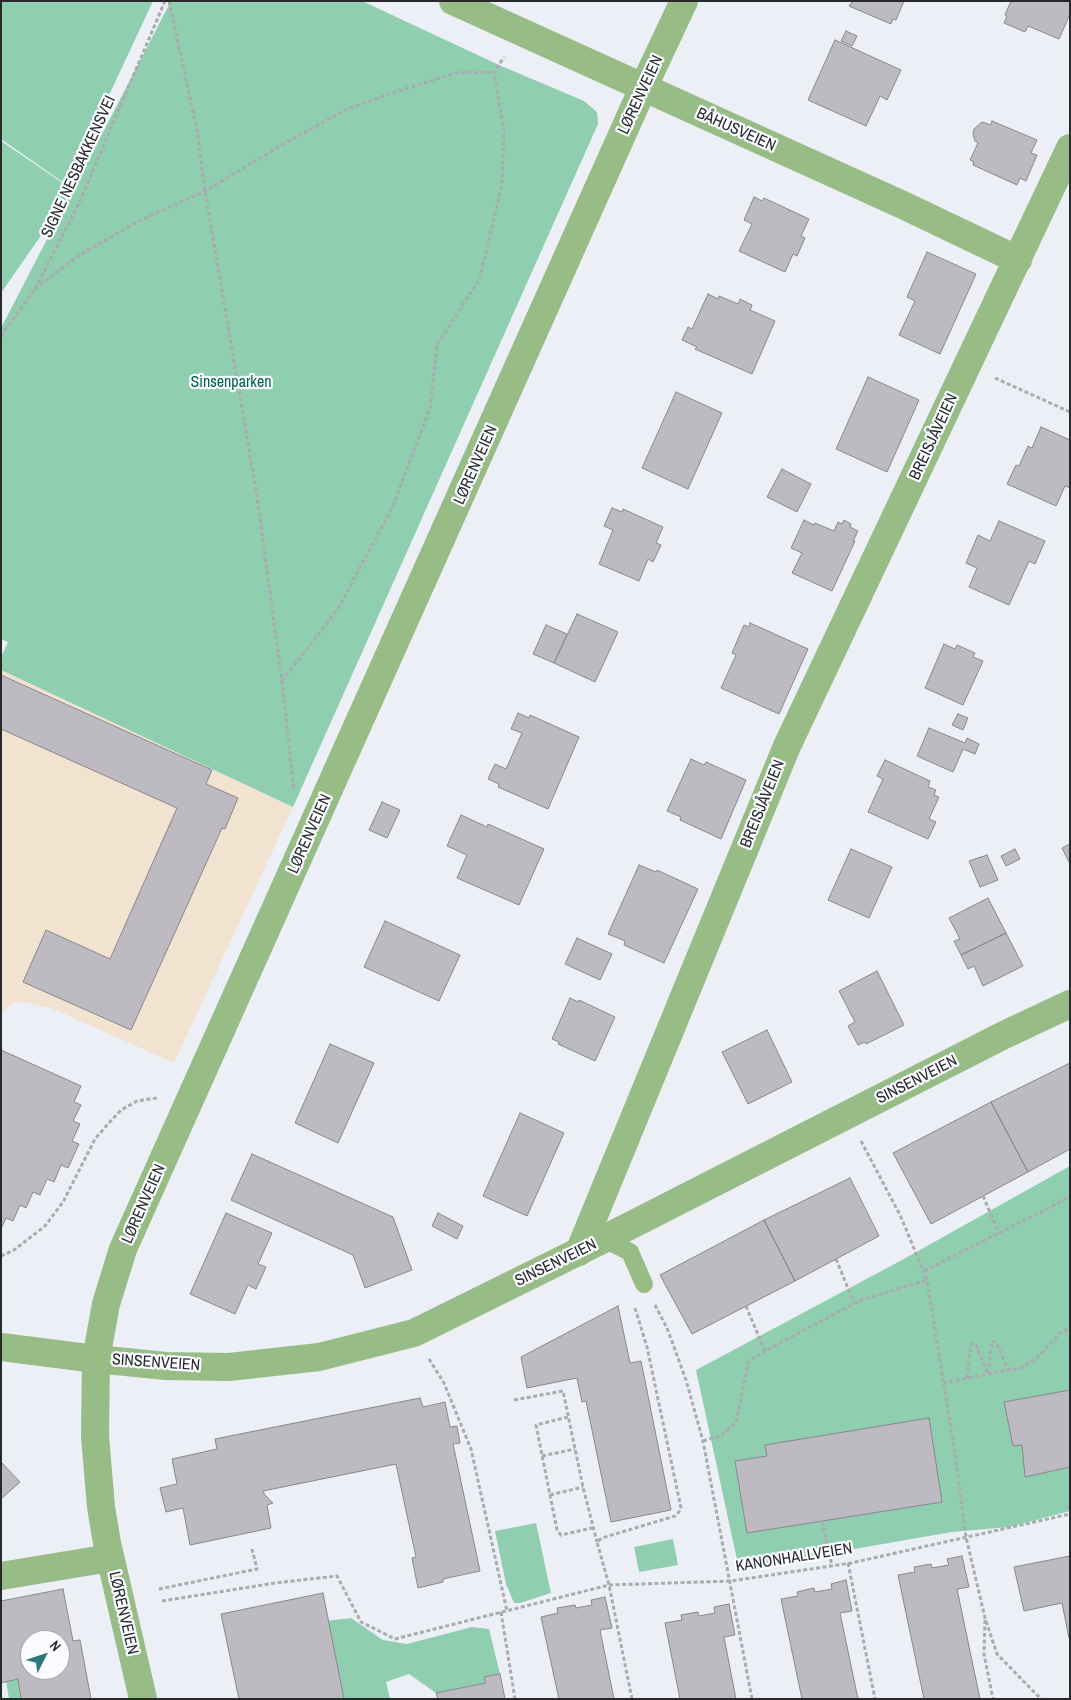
<!DOCTYPE html>
<meta charset="utf-8">
<style>
body{margin:0}
#map{position:relative;width:1071px;height:1700px;overflow:hidden;background:#eceff6;font-family:"Archivo Narrow",sans-serif}
canvas{display:block}
.frame{position:absolute;inset:0;border:2px solid #27292b;pointer-events:none}
.north{position:absolute;left:20px;top:1630px;width:50px;height:50px;box-sizing:border-box;background:#fbfcff;border:1px solid #a6a8aa;border-radius:50%;rotate:49deg;font-size:14px;font-weight:700;line-height:20px;text-align:center;color:#27292b}
.north::after{content:'';display:block;margin:auto;width:18px;height:22px;background:#2f797b;clip-path:polygon(50% 0,100% 100%,50% 72%,0 100%)}
</style>
<div id="map">
<canvas width="1071" height="1700"></canvas>
<div class="frame"></div>
<div class="north">N</div>
</div>
<script>
const g = document.querySelector('canvas').getContext('2d');
g.lineJoin = 'round';
function fill(path, color) {
  g.fillStyle = color;
  g.fill(path, 'evenodd');
}
function poly(rows) {
  const path = new Path2D();
  for (const r of rows) {
    path.moveTo(r[0], r[1]);
    for (let i = 2; i < r.length; i += 2) path.lineTo(r[i], r[i + 1]);
  }
  return path;
}
function trace(path, color, width, dash) {
  g.strokeStyle = color;
  g.lineWidth = width;
  g.lineCap = dash ? 'butt' : 'round';
  g.setLineDash(dash || []);
  g.stroke(path);
}
function write(font, color, halo, rows, align = 'center') {
  g.font = font + ' "Archivo Narrow",sans-serif';
  g.lineWidth = 4.5;
  g.setLineDash([]);
  g.textBaseline = 'middle';
  g.strokeStyle = halo;
  g.fillStyle = color;
  for (const [text, x, y, turn = 0] of rows) {
    g.save();
    g.translate(x, y);
    g.rotate((+turn || 0) * Math.PI / 180);
    g.textAlign = isNaN(turn) ? turn : align;
    if (halo) g.strokeText(text, 0, 0);
    g.fillText(text, 0, 0);
    g.restore();
  }
}
const education = poly([
 [1,670,293,807,174,1063,51,1008,24,1002,11,1003,1,1014]
]);
const green = poly([
 [1,1,153,1,67,185,1,139],
 [171,1,362,1,499,65,584,101,597,112,598,124,293,807,1,670,1,657,8,642,1,639,1,328,72,191,1,293,1,141,73,190],
 [1070,1166,1070,1511,1009,1527,952,1532,739,1569,696,1370,902,1260],
 [536,1523,551,1593,520,1603,514,1603,506,1584,495,1531],
 [673,1539,678,1565,639,1572,634,1547],
 [351,1618,383,1640,407,1644,472,1627,489,1629,500,1674,485,1677,486,1683,436,1693,409,1674,386,1682,390,1699,343,1699,326,1621],
 [20,1679,25,1699,9,1699,6,1681]
]);
const building = poly([
 [849,1,904,1,896,20,893,19,891,24,849,6,852,2,849,1],
 [1011,1,1070,1,1070,14,1059,39,1028,26,1025,32,1004,23,1007,16,1005,15,1011,1],
 [846,31,857,36,852,46,841,41,846,31],
 [835,40,901,70,887,100,880,96,866,126,808,100,835,40],
 [992,121,1037,140,1031,153,1037,155,1026,181,1020,178,1017,185,973,165,974,162,970,160,978,143,975,141,973,134,974,129,982,122,991,125,992,121],
 [754,197,762,201,764,198,809,219,801,236,805,238,797,256,793,254,785,272,739,251,752,224,744,220,754,197],
 [927,252,976,274,940,354,899,335,915,301,907,297,927,252],
 [708,294,718,299,719,296,738,304,740,299,752,305,750,310,775,321,752,374,695,349,697,347,682,340,688,327,692,329,708,294],
 [868,377,919,400,887,472,836,449,868,377],
 [676,392,722,413,688,489,642,468,676,392],
 [1041,427,1070,440,1070,488,1065,486,1056,506,1007,484,1016,465,1019,466,1028,446,1032,448,1041,427],
 [782,469,811,484,797,512,767,497,782,469],
 [612,508,622,512,623,509,663,527,656,543,661,545,653,562,648,559,639,581,599,564,613,530,604,526,612,508],
 [804,520,814,525,815,523,834,531,838,522,842,524,844,520,851,524,850,527,858,531,853,541,855,541,832,591,792,573,802,553,791,548,804,520],
 [999,521,1045,541,1035,564,1029,561,1009,605,969,587,977,568,966,563,978,535,990,541,999,521],
 [577,614,618,632,595,682,554,663,577,614],
 [750,623,808,649,779,714,721,688,736,655,732,653,744,625,749,627,750,623],
 [546,625,567,634,554,663,533,654,546,625],
 [944,644,955,649,957,645,975,653,973,657,983,661,963,705,925,688,944,644],
 [1,675,212,770,206,784,238,798,225,829,222,828,131,1030,23,982,46,930,110,959,177,808,1,729,1,675],
 [518,713,529,718,530,715,579,737,548,809,498,787,499,784,488,779,495,764,506,769,522,733,511,729,518,713],
 [958,714,968,718,963,730,952,725,958,714],
 [929,728,965,743,967,738,979,744,975,754,963,749,953,772,917,756,929,728],
 [691,759,704,765,706,762,746,780,721,839,680,820,681,817,667,811,691,759],
 [885,760,930,781,928,787,936,790,934,795,939,797,929,819,936,822,928,839,868,812,883,779,877,776,885,760],
 [382,802,400,810,387,838,369,830,382,802],
 [461,815,487,827,488,824,544,849,519,905,457,878,467,855,447,846,461,815],
 [1070,844,1070,864,1062,848,1070,844],
 [851,849,892,867,869,918,828,900,851,849],
 [1015,849,1020,859,1006,866,1001,856,1015,849],
 [987,855,998,880,980,887,969,861,987,855],
 [639,865,656,872,657,870,698,889,664,963,624,945,625,941,608,934,639,865],
 [988,898,1006,933,961,955,954,941,960,939,949,918,988,898],
 [385,921,460,955,439,1001,364,967,385,921],
 [1006,933,1023,966,983,986,974,966,968,969,961,955,1006,933],
 [577,938,612,954,600,980,565,964,577,938],
 [877,971,904,1025,866,1044,865,1042,858,1045,848,1026,855,1022,839,991,877,971],
 [570,998,578,1002,579,1000,615,1017,595,1061,558,1044,559,1042,552,1039,570,998],
 [767,1030,792,1082,748,1104,722,1052,767,1030],
 [330,1044,374,1063,338,1143,295,1123,330,1044],
 [1,1050,81,1086,74,1102,81,1105,73,1121,80,1124,72,1141,79,1144,68,1168,61,1165,54,1182,47,1179,40,1195,33,1192,26,1208,20,1205,13,1221,6,1218,1,1229,1,1050],
 [1070,1063,1070,1149,1028,1172,991,1102,1070,1063],
 [991,1102,1028,1172,931,1224,893,1153,991,1102],
 [520,1113,564,1133,527,1216,483,1196,520,1113],
 [252,1154,393,1217,412,1270,365,1288,353,1255,231,1200,252,1154],
 [850,1178,879,1236,795,1281,764,1220,850,1178],
 [226,1213,272,1233,258,1264,266,1267,256,1289,248,1285,235,1314,190,1294,226,1213],
 [438,1213,463,1226,457,1239,432,1226,438,1213],
 [764,1220,795,1281,692,1334,660,1275,764,1220],
 [618,1306,630,1363,641,1361,671,1510,611,1522,586,1401,582,1402,577,1378,527,1388,521,1357,618,1306],
 [1070,1390,1070,1467,1025,1477,1022,1445,1013,1446,1004,1402,1070,1390],
 [420,1398,423,1407,445,1402,450,1427,457,1426,460,1443,453,1444,480,1571,443,1579,443,1582,418,1588,412,1558,416,1557,396,1464,263,1491,265,1495,273,1503,267,1505,271,1528,190,1545,183,1508,166,1512,160,1488,177,1484,172,1459,217,1449,215,1439,420,1398],
 [929,1418,942,1502,747,1533,735,1461,767,1456,765,1445,929,1418],
 [1,1462,20,1482,1,1499,1,1462],
 [962,1556,969,1587,957,1589,980,1699,924,1699,898,1575,915,1572,914,1567,931,1564,932,1568,949,1565,947,1559,962,1556],
 [1070,1556,1070,1638,1069,1638,1062,1603,1024,1611,1014,1567,1070,1556],
 [846,1580,852,1611,840,1613,858,1699,802,1699,781,1599,798,1596,797,1592,814,1588,815,1592,832,1589,831,1584,846,1580],
 [63,1589,73,1641,80,1640,91,1699,21,1699,18,1679,1,1683,1,1601,63,1589],
 [30,1640,60,1640,60,1670,30,1670,30,1640],
 [323,1593,344,1699,239,1699,221,1614,323,1593],
 [605,1597,612,1628,600,1630,614,1699,559,1699,541,1617,558,1613,557,1608,575,1605,576,1608,592,1605,591,1600,605,1597],
 [729,1604,735,1635,724,1637,736,1699,680,1699,665,1623,682,1620,681,1615,698,1612,699,1616,715,1613,714,1607,729,1604],
 [500,1674,505,1699,438,1699,436,1693,486,1683,484,1677,500,1674]
]);
const path = poly([
 [169,1,197,130,205,191,257,496,282,682,294,791],
 [35,289,75,258,90,249,139,221,205,191,285,143,347,109,389,94,456,73,494,72],
 [1,336,35,289,80,201,165,1],
 [995,378,1070,412],
 [282,681,338,609,393,506,430,408,437,345,480,278,502,184,504,130,494,72,504,57],
 [861,1141,901,1217,927,1280,955,1453,966,1537,985,1618,997,1654,1037,1695,1042,1699],
 [983,1196,999,1233],
 [1,1256,14,1250,45,1226,63,1202,95,1139,108,1124,121,1110,137,1101,157,1098],
 [836,1259,854,1303],
 [924,1271,1070,1197],
 [655,1305,667,1328,686,1380,703,1441,752,1699],
 [746,1306,765,1351],
 [429,1359,444,1383,471,1449,507,1611],
 [967,1378,971,1344,976,1345,988,1374,992,1341,996,1342,1008,1370],
 [943,1383,1023,1367,1040,1355,1060,1333,1070,1328],
 [514,1400,563,1391,583,1487,597,1542],
 [568,1417,536,1425,557,1530,561,1535,592,1528,593,1529],
 [703,1441,722,1435,736,1422,749,1361,774,1346,861,1300,927,1280],
 [542,1456,575,1449],
 [550,1495,583,1487],
 [822,1521,832,1566],
 [848,1563,875,1699],
 [159,1589,257,1569,252,1549],
 [162,1601,275,1583,337,1576,361,1622,395,1639,609,1585,731,1581,851,1563,1070,1514],
 [501,1612,515,1699],
 [985,1620,984,1654,993,1699],
 [632,1699,609,1585,597,1542,602,1538,675,1516,679,1512,681,1508,647,1347,635,1308]
]);
const service = poly([
 [604,1239,630,1252,644,1284]
]);
const minor = poly([
 [453,1,905,206,1018,260],
 [579,1252,787,746,1070,148],
 [96,1359,106,1304,123,1249,643,88,684,1],
 [1,1576,110,1558]
]);
const tertiary = poly([
 [1,1347,96,1359,166,1366,229,1367,319,1357,414,1333,604,1239,1004,1035,1070,1004],
 [96,1359,95,1436,101,1507,107,1543,143,1699]
]);
const streetNames = [
 ["LØRENVEIEN",641,95,-65],
 ["BÅHUSVEIEN",736,130,24],
 ["SIGNE NESBAKKENSVEI",79,167,-65],
 ["BREISJÅVEIEN",934,437,-65],
 ["LØRENVEIEN",476,465,-66],
 ["BREISJÅVEIEN",763,804,-68],
 ["LØRENVEIEN",310,834,-66],
 ["SINSENVEIEN",917,1080,-27],
 ["LØRENVEIEN",144,1204,-66],
 ["SINSENVEIEN",556,1263,-26],
 ["SINSENVEIEN",156,1363,4],
 ["KANONHALLVEIEN",794,1558,-9],
 ["LØRENVEIEN",123,1613,77]
];
const parkNames = [
 ["Sinsenparken",231,383]
];
fill(education, '#f2e3d0');
fill(green, '#8fcfb0');
fill(building, '#bdbac1');
trace(building, '#89878d', 1);
trace(path, '#a9abb1', 3, [4, 2.5]);
trace(service, '#97bc86', 18);
trace(minor, '#97bc86', 28);
trace(tertiary, '#97bc86', 28);
write('16px', '#27292b', '#fbfcff', streetNames);
write('16px', '#036344', '#fbfcff', parkNames);
</script>
